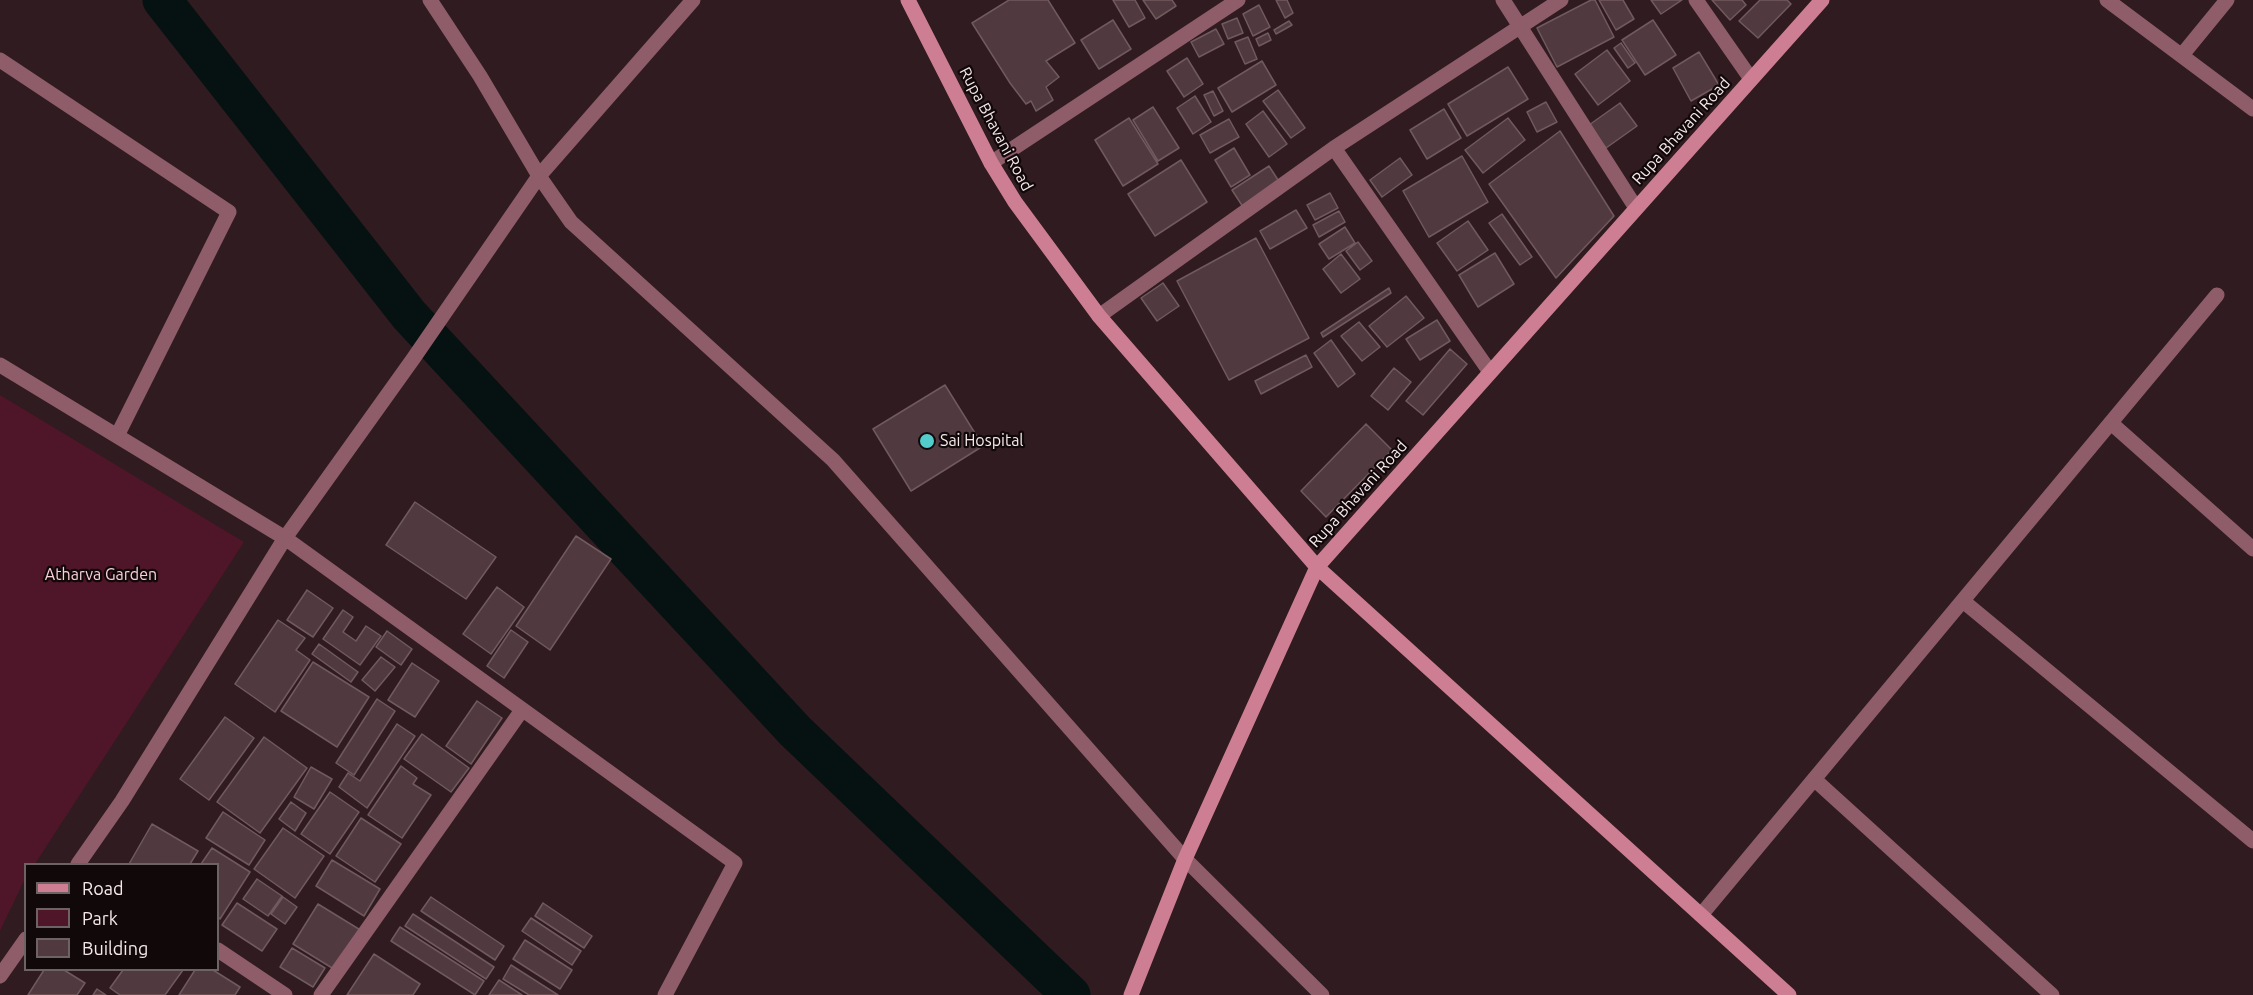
<!DOCTYPE html>
<style>
body{margin:0}
#map{position:relative;width:2253px;height:995px;overflow:hidden;background:#2f1b20;font-family:Ubuntu,sans-serif}
canvas{display:block}
.legend{position:absolute;left:24px;top:863px;width:195px;height:108px;box-sizing:border-box;background:#11080a;border:2px solid #6d6264;margin:0;padding:8px 10px;list-style:none;font-size:18px;color:#f6e8eb}
.legend li{display:flex;align-items:center;gap:12px;height:30px}
.legend b{width:30px;border:2px solid #6d6264}
</style>
<div id="map">
<canvas width="2253" height="995"></canvas>
<ul class="legend">
<li><b style="height:8px;background:#ce7e92"></b>Road</li>
<li><b style="height:16px;background:#4f1528"></b>Park</li>
<li><b style="height:16px;background:#503a3f"></b>Building</li>
</ul>
</div>
<script>
const g = document.querySelector('canvas').getContext('2d');
g.lineJoin = 'round';
function fill(path, color) {
  g.fillStyle = color;
  g.fill(path, 'evenodd');
}
function poly(rows) {
  const path = new Path2D();
  for (const r of rows) {
    path.moveTo(r[0], r[1]);
    for (let i = 2; i < r.length; i += 2) path.lineTo(r[i], r[i + 1]);
  }
  return path;
}
function trace(path, color, width, dash) {
  g.strokeStyle = color;
  g.lineWidth = width;
  g.lineCap = dash ? 'butt' : 'round';
  g.setLineDash(dash || []);
  g.stroke(path);
}
function write(font, color, halo, rows, align = 'center') {
  g.font = font + ' Ubuntu,sans-serif';
  g.lineWidth = 4.5;
  g.setLineDash([]);
  g.textBaseline = 'middle';
  g.strokeStyle = halo;
  g.fillStyle = color;
  for (const [text, x, y, turn = 0] of rows) {
    g.save();
    g.translate(x, y);
    g.rotate((+turn || 0) * Math.PI / 180);
    g.textAlign = isNaN(turn) ? turn : align;
    if (halo) g.strokeText(text, 0, 0);
    g.fillText(text, 0, 0);
    g.restore();
  }
}
const green = poly([
 [0,395,244,542,35,864,26,864,25,879,0,931]
]);
const canal = poly([
 [162,0,409,315,795,731,1071,995]
]);
const building = poly([
 [1009,0,1048,0,1075,43,1046,61,1059,77,1046,87,1053,100,1036,111,1031,101,1026,104,1010,83,972,23,1009,0],
 [1113,0,1135,0,1145,18,1129,27,1113,0],
 [1143,0,1172,0,1176,6,1156,19,1143,0],
 [1276,0,1287,0,1293,13,1285,18,1276,0],
 [1591,0,1595,0,1614,37,1557,67,1537,28,1591,0],
 [1599,0,1623,0,1634,19,1616,30,1599,0],
 [1651,0,1682,0,1661,14,1651,0],
 [1712,0,1742,0,1746,5,1730,20,1712,0],
 [1760,0,1787,0,1791,4,1758,38,1739,21,1760,0],
 [1259,5,1270,27,1253,36,1243,14,1259,5],
 [1237,18,1243,33,1228,39,1222,24,1237,18],
 [1113,20,1131,49,1099,69,1081,40,1113,20],
 [1653,20,1676,55,1645,75,1622,40,1653,20],
 [1289,21,1292,25,1276,34,1274,30,1289,21],
 [1216,29,1224,44,1199,57,1191,42,1216,29],
 [1268,33,1271,40,1259,46,1256,39,1268,33],
 [1248,37,1257,59,1245,64,1235,42,1248,37],
 [1621,43,1635,63,1628,68,1614,48,1621,43],
 [1607,50,1630,81,1598,105,1575,74,1607,50],
 [1699,52,1719,85,1691,101,1673,68,1699,52],
 [1187,58,1203,84,1184,97,1167,71,1187,58],
 [1262,61,1276,85,1232,112,1218,88,1262,61],
 [1508,67,1528,99,1467,136,1448,104,1508,67],
 [1278,90,1305,128,1291,138,1263,101,1278,90],
 [1213,91,1223,111,1214,116,1204,95,1213,91],
 [1195,96,1211,122,1193,134,1177,108,1195,96],
 [1546,102,1557,122,1537,132,1527,112,1546,102],
 [1620,103,1637,126,1606,148,1589,125,1620,103],
 [1153,107,1179,148,1158,161,1133,120,1153,107],
 [1444,109,1461,138,1427,159,1410,130,1444,109],
 [1263,111,1287,144,1269,157,1246,124,1263,111],
 [1129,118,1158,164,1123,186,1095,140,1129,118],
 [1508,118,1525,140,1483,173,1465,150,1508,118],
 [1229,119,1239,137,1210,153,1200,135,1229,119],
 [1560,131,1614,216,1556,278,1489,184,1560,131],
 [1234,148,1250,175,1231,187,1215,160,1234,148],
 [1462,156,1488,202,1429,237,1403,191,1462,156],
 [1400,158,1412,175,1382,197,1370,180,1400,158],
 [1181,160,1207,202,1155,236,1128,194,1181,160],
 [1269,166,1280,183,1243,207,1232,190,1269,166],
 [1330,193,1338,208,1315,220,1307,205,1330,193],
 [1296,210,1307,228,1270,249,1260,231,1296,210],
 [1339,211,1345,222,1319,237,1313,225,1339,211],
 [1502,214,1532,257,1520,265,1489,223,1502,214],
 [1468,221,1488,250,1457,271,1437,243,1468,221],
 [1345,227,1355,243,1329,259,1319,244,1345,227],
 [1256,238,1309,338,1229,380,1177,281,1256,238],
 [1358,242,1372,261,1360,270,1346,251,1358,242],
 [1495,253,1514,284,1478,307,1459,275,1495,253],
 [1341,254,1360,279,1341,293,1323,269,1341,254],
 [1163,283,1179,306,1157,321,1141,298,1163,283],
 [1389,288,1391,293,1323,337,1321,333,1389,288],
 [1406,296,1424,318,1387,347,1369,326,1406,296],
 [1437,320,1450,341,1420,360,1406,339,1437,320],
 [1359,322,1380,347,1362,361,1341,336,1359,322],
 [1331,340,1355,374,1338,387,1314,353,1331,340],
 [1450,349,1467,364,1423,415,1406,401,1450,349],
 [1306,355,1312,367,1261,394,1255,381,1306,355],
 [1394,368,1411,382,1388,410,1371,396,1394,368],
 [945,385,983,446,911,491,873,429,945,385],
 [1366,424,1392,450,1326,517,1301,491,1366,424],
 [415,502,496,557,466,599,386,545,415,502],
 [576,536,611,559,550,650,516,626,576,536],
 [497,587,524,607,491,654,463,634,497,587],
 [307,590,333,608,313,637,287,620,307,590],
 [343,610,353,617,343,632,356,641,366,626,381,636,360,665,323,639,343,610],
 [278,620,305,638,296,650,310,660,275,712,235,684,278,620],
 [511,630,528,642,504,678,487,666,511,630],
 [387,631,412,649,401,665,376,647,387,631],
 [319,644,358,672,351,682,312,654,319,644],
 [381,657,395,667,375,691,362,680,381,657],
 [313,662,369,697,337,747,281,711,313,662],
 [412,663,439,681,415,717,388,700,412,663],
 [377,699,395,711,354,775,336,763,377,699],
 [477,701,502,718,471,764,446,746,477,701],
 [225,717,254,738,209,800,180,779,225,717],
 [397,724,415,736,367,808,339,787,348,773,360,781,397,724],
 [422,734,469,768,451,792,404,759,422,734],
 [264,737,307,768,260,833,217,802,264,737],
 [401,766,417,778,413,784,431,795,402,838,368,815,401,766],
 [311,767,332,779,314,809,294,797,311,767],
 [330,792,359,812,330,854,301,834,330,792],
 [291,802,306,813,295,831,279,819,291,802],
 [223,812,265,840,249,865,206,838,223,812],
 [361,818,401,844,375,882,336,856,361,818],
 [152,824,198,851,190,864,129,864,152,824],
 [283,828,324,856,295,898,254,869,283,828],
 [212,848,250,872,220,919,218,917,218,864,201,864,212,848],
 [332,860,380,889,364,916,316,886,332,860],
 [257,879,282,896,268,916,243,899,257,879],
 [283,897,297,907,285,924,271,914,283,897],
 [431,897,504,946,495,960,421,911,431,897],
 [237,903,277,929,262,951,222,925,237,903],
 [543,903,592,936,584,948,535,916,543,903],
 [318,904,362,931,337,971,293,944,318,904],
 [413,914,494,967,486,979,405,926,413,914],
 [531,918,581,951,572,965,522,931,531,918],
 [400,927,484,981,475,995,391,941,400,927],
 [525,940,572,970,560,989,513,959,525,940],
 [292,948,325,968,313,987,280,967,292,948],
 [374,954,420,984,413,995,347,995,374,954],
 [511,965,558,995,529,995,503,979,511,965],
 [44,970,64,970,85,983,77,995,28,995,44,970],
 [123,970,183,970,165,995,120,995,110,988,123,970],
 [195,970,213,970,240,987,235,995,179,995,195,970],
 [499,980,522,995,489,995,499,980],
 [97,989,106,995,93,995,97,989]
]);
const street = poly([
 [430,0,480,76,539,176,571,222,833,460,1185,859,1322,995],
 [1503,0,1636,208],
 [1696,0,1751,79],
 [2107,0,2253,109],
 [2182,55,2227,0],
 [0,60,229,212,117,436],
 [1334,148,1490,372],
 [991,163,1238,0],
 [1099,316,1334,148,1561,0],
 [0,365,285,538,735,863,665,995],
 [2111,423,2253,549],
 [1963,601,2253,841],
 [1814,779,2052,995],
 [78,864,122,801,285,538,413,359,539,176,693,0],
 [1701,915,2217,295],
 [218,950,285,995],
 [0,976,26,939],
 [321,995,522,710]
]);
const secondary = poly([
 [908,0,991,163,1015,202,1099,316,1317,567,1789,995],
 [1131,995,1185,859,1317,567,1822,0]
]);
const markers = [
 [927,441,8,"#53cdcb"]
];
const streetNames = [
 ["Rupa Bhavani Road",996,129,62],
 ["Rupa Bhavani Road",1681,131,-48],
 ["Rupa Bhavani Road",1358,494,-48]
];
const poiNames = [
 ["Sai Hospital",940,441]
];
const parkNames = [
 ["Atharva Garden",101,575]
];
fill(green, '#4f1528');
trace(canal, '#061111', 39);
fill(building, '#503a3f');
trace(building, '#715a5f', 1.5);
trace(street, '#8f5d69', 15);
trace(secondary, '#ce7e92', 15);
for (const [x, y, r, color] of markers) {
  const dot = new Path2D();
  dot.arc(x, y, r, 0, 2 * Math.PI);
  g.fillStyle = color;
  g.fill(dot);
  trace(dot, '#11080a', 2);
}
write('16px', '#f6e8eb', '#11080a', streetNames);
write('16px', '#f6e8eb', '#11080a', poiNames, 'left');
write('16px', '#fad0d9', '#11080a', parkNames);
</script>
